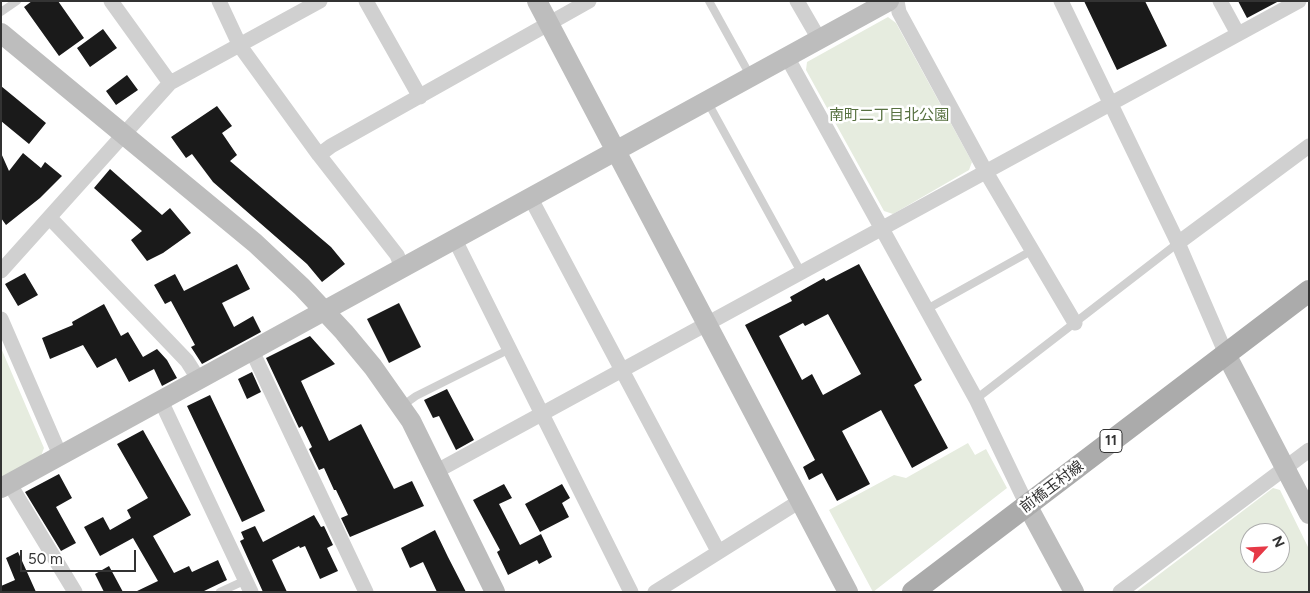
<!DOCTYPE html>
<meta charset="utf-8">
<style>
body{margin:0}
#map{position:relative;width:1310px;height:593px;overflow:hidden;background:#fff;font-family:Figtree,sans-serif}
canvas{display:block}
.frame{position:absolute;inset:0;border:2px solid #333;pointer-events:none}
.north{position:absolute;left:1240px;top:523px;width:50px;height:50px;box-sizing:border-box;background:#fff;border:1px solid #adadad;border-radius:50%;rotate:65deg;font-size:14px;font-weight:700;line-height:20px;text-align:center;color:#333}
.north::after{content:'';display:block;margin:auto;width:18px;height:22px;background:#e63946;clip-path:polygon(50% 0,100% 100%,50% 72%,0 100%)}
.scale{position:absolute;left:20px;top:550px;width:116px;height:22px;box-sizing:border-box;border:2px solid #333;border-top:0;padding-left:6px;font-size:15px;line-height:18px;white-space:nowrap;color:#333;-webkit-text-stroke:4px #fff;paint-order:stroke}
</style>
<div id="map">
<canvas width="1310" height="593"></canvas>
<div class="frame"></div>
<div class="north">N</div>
<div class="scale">50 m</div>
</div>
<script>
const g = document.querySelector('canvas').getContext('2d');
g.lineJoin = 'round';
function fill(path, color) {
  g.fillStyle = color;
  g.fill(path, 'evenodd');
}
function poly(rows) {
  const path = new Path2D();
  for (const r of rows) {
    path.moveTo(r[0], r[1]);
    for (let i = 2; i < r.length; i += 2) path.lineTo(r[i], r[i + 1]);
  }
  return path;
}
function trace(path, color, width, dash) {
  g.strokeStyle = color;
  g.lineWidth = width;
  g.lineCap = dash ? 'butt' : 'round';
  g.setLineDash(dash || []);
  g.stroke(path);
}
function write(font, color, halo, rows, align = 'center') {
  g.font = font + ' Figtree,"Noto Sans JP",sans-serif';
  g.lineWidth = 5;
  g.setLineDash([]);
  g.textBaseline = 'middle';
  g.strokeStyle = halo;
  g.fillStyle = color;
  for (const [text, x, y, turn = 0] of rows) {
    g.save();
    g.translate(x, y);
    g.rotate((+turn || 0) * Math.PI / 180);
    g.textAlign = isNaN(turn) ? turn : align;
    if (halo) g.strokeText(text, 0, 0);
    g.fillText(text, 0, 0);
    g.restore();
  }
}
const green = poly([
 [888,17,896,23,972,162,969,170,893,214,884,211,806,70,807,62],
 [1,348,44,448,41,456,1,478],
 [968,443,975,455,986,449,1007,488,873,592,829,510,894,475,906,478],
 [1273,488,1280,490,1309,549,1309,592,1136,592],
 [1250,533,1280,533,1280,563,1250,563]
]);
const building = poly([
 [32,1,58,1,84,38,59,56,24,7],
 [1084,1,1145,1,1167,46,1117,70],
 [1238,1,1279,1,1247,18],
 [103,29,117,48,90,67,77,48],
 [127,75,138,90,116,105,106,91],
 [1,86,46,123,29,144,1,121],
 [217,106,232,126,222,133,237,155,230,161,331,247,345,264,322,282,307,264,213,182,192,154,186,158,171,137],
 [1,153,9,171,23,153,41,168,45,162,62,176,40,198,6,225,1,218],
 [110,169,162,215,170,208,191,233,163,253,147,261,131,240,142,231,94,188],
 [237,264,250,289,222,303,234,327,253,316,261,332,202,364,191,347,195,345,171,301,165,304,154,285,175,274,184,291],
 [859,264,922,380,914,385,948,448,912,468,881,410,842,431,870,484,837,501,822,473,809,480,803,467,815,460,745,325,792,301,790,297,824,278,826,281],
 [828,314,861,374,823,395,812,374,802,380,779,336,803,323,805,326],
 [25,273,38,295,18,306,5,284],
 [399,303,421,347,389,363,367,319],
 [104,304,121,336,128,332,143,357,157,349,167,360,177,378,162,386,154,369,129,382,116,358,97,368,83,345,50,359,42,338,73,325,72,322],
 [310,336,335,364,301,381,329,441,361,424,394,489,412,481,424,506,350,537,341,518,348,515,336,490,334,490,324,468,319,470,309,449,312,447,302,426,299,428,266,358],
 [252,372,261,392,247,399,238,379],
 [447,389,474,440,456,450,439,416,433,418,424,400],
 [210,395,265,511,242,522,187,406],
 [143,430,191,515,153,536,174,573,189,566,192,572,218,560,227,580,202,592,135,592,158,581,133,538,100,556,84,527,103,517,110,530,131,518,127,510,148,498,117,444],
 [59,474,72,498,56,507,76,543,61,551,25,492],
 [504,484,512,498,499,504,520,545,541,534,552,557,539,564,537,560,508,575,497,552,500,550,473,500],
 [562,484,570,498,562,503,569,517,540,532,525,504],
 [314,515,321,527,324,526,333,545,327,548,338,571,320,579,305,546,300,548,299,546,272,560,287,592,263,592,240,541,244,539,241,532,255,526,263,542],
 [435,530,448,557,466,592,437,592,423,562,410,568,401,548],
 [18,552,36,592,1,592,1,586,15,580,6,558],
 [109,566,123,592,104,592,95,574]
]);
const lane = poly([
 [709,1,751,77],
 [1,12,17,1],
 [707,101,801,272],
 [927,309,1031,251],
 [976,399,1178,243],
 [402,406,416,396,510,349],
 [220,592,246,580]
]);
const street = poly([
 [111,1,170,83],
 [219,1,240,46,319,155,397,255,402,267],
 [366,1,420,97],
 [797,1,819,39],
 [897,1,899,12,986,172,1075,323],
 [1061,1,1178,243,1226,354],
 [1220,1,1238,34],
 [787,57,976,399,1027,505],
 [319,155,331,146,589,1],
 [530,197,718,551],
 [50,218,187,361,199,380],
 [454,238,631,592],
 [1178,243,1309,146],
 [1,271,170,83,320,1],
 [1,319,60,455],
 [252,351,366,592],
 [161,401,251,592],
 [437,471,1299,1],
 [9,483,75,592],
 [655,592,800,501],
 [1120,592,1309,450]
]);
const secondary = poly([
 [537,1,848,592],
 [1,33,255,243,302,287,344,332,373,367,411,421,495,592],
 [1226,354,1309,514],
 [1,488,889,1],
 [1027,505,1074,592]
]);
const primary = poly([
 [913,592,1309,291]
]);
const shields = [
 [1111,441,22]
];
const shieldNames = [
 ["11",1111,441]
];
const parkNames = [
 ["南町二丁目北公園",889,116]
];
const streetNames = [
 ["前橋玉村線",1052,487,-37]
];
fill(green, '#e6ecdf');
fill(building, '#1a1a1a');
trace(lane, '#d0d0d0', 8);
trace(street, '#d0d0d0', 15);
trace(secondary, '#bdbdbd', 20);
trace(primary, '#ababab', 22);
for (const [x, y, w] of shields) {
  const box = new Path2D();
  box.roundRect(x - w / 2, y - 11.5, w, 23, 4);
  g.fillStyle = '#fff';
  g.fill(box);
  trace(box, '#333', 1);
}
write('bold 14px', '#333', null, shieldNames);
write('15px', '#56703f', '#fff', parkNames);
write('15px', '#333', '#fff', streetNames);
</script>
